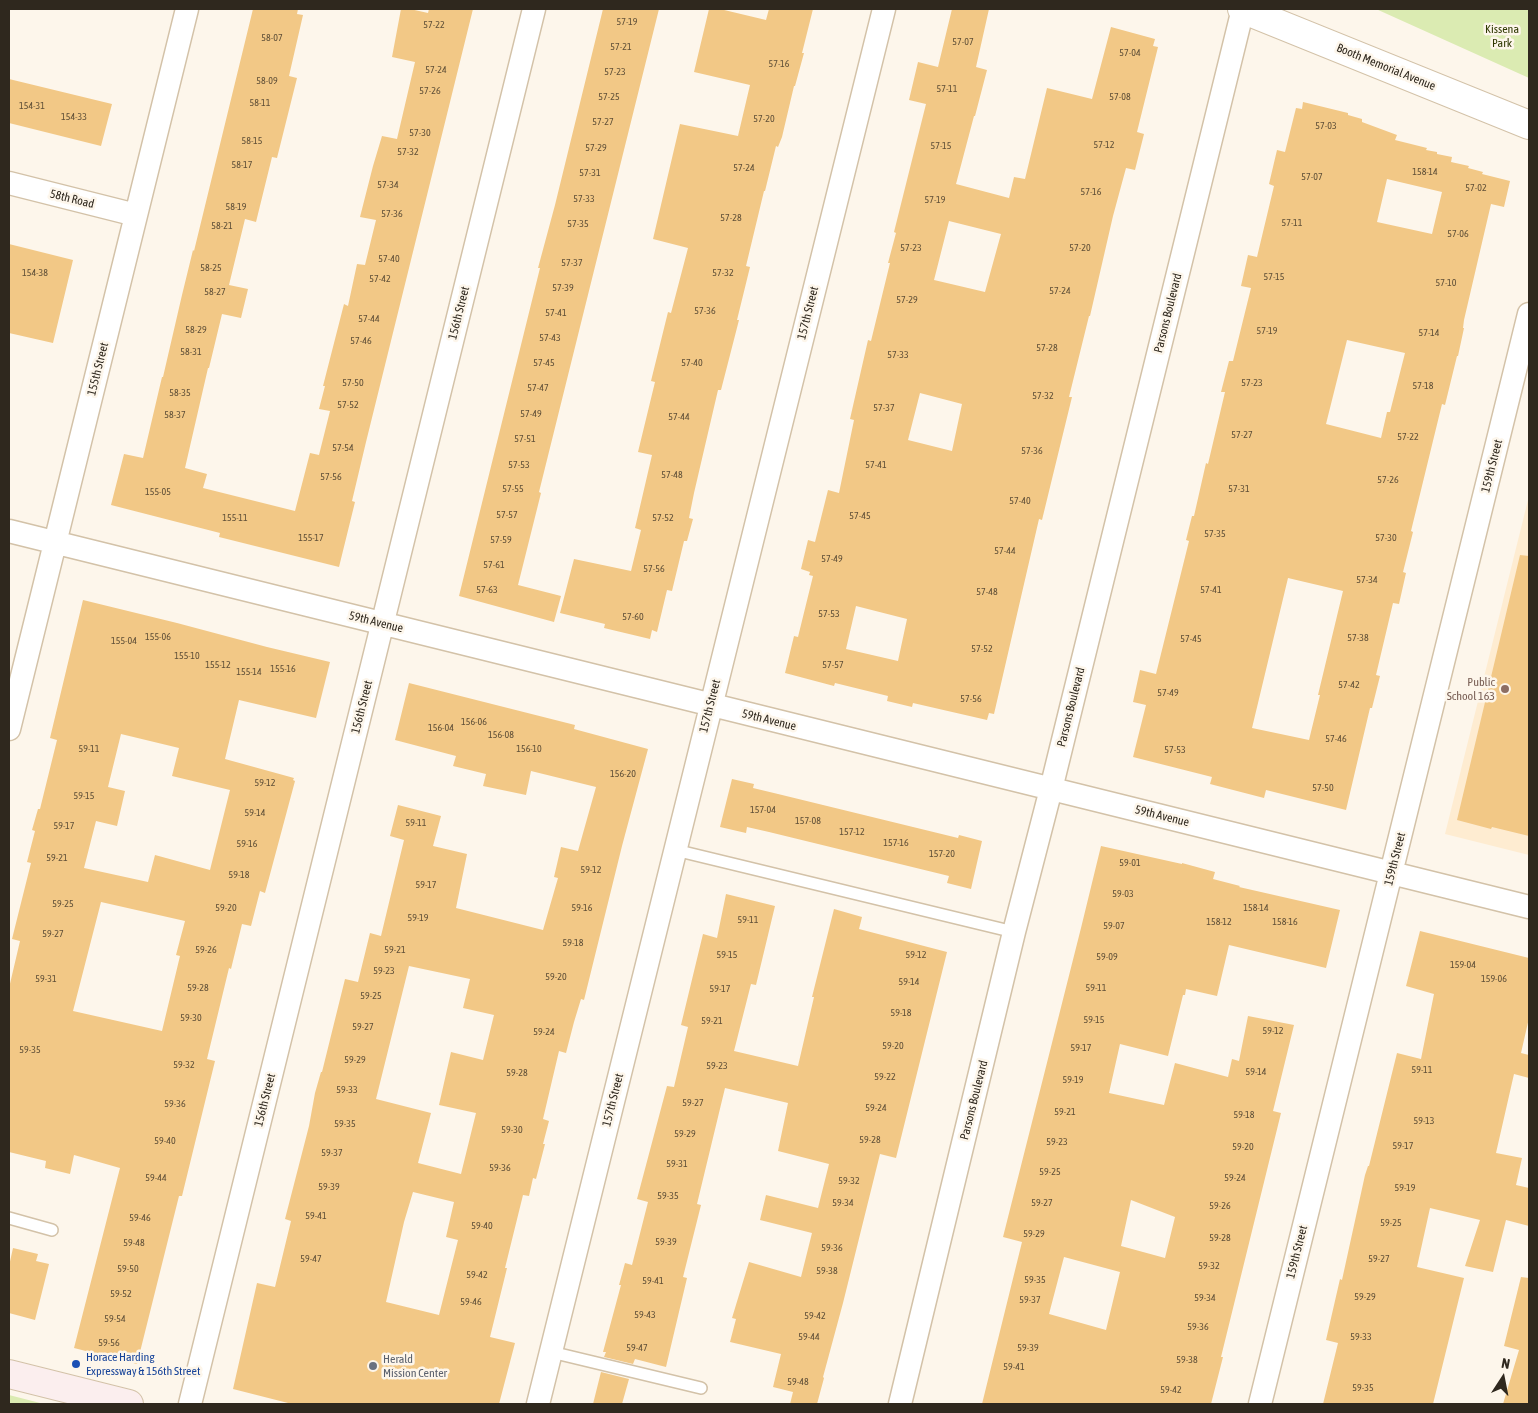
<!DOCTYPE html>
<style>
body{margin:0}
#map{position:relative;width:1538px;height:1413px;overflow:hidden;background:#fdf6eb;font-family:"Asap Condensed",sans-serif}
canvas{display:block}
.frame{position:absolute;inset:0;border:10px solid #2f281e;pointer-events:none}
.north{position:absolute;left:1478px;top:1353px;width:50px;height:50px;-webkit-text-stroke:4px #fdf6eb;paint-order:stroke;rotate:11deg;font-size:14px;font-weight:700;line-height:20px;text-align:center;color:#2f281e}
.north::after{content:'';display:block;margin:auto;width:18px;height:22px;background:#2f281e;clip-path:polygon(50% 0,100% 100%,50% 72%,0 100%)}
</style>
<div id="map">
<canvas width="1538" height="1413"></canvas>
<div class="frame"></div>
<div class="north">N</div>
</div>
<script>
const g = document.querySelector('canvas').getContext('2d');
g.lineJoin = 'round';
function fill(path, color) {
  g.fillStyle = color;
  g.fill(path, 'evenodd');
}
function poly(rows) {
  const path = new Path2D();
  for (const r of rows) {
    path.moveTo(r[0], r[1]);
    for (let i = 2; i < r.length; i += 2) path.lineTo(r[i], r[i + 1]);
  }
  return path;
}
function trace(path, color, width, dash) {
  g.strokeStyle = color;
  g.lineWidth = width;
  g.lineCap = dash ? 'butt' : 'round';
  g.setLineDash(dash || []);
  g.stroke(path);
}
function write(font, color, halo, rows, align = 'center') {
  g.font = font + ' "Asap Condensed",sans-serif';
  g.lineWidth = 5;
  g.setLineDash([]);
  g.textBaseline = 'middle';
  g.strokeStyle = halo;
  g.fillStyle = color;
  for (const [text, x, y, turn = 0] of rows) {
    g.save();
    g.translate(x, y);
    g.rotate((+turn || 0) * Math.PI / 180);
    g.textAlign = isNaN(turn) ? turn : align;
    if (halo) g.strokeText(text, 0, 0);
    g.fillText(text, 0, 0);
    g.restore();
  }
}
const built = poly([
 [1529,496,1529,855,1445,834]
]);
const green = poly([
 [1376,9,1529,9,1529,78],
 [9,1395,44,1404,9,1404]
]);
const building = poly([
 [253,9,298,9,297,14,303,15,289,76,297,78,277,158,272,157,256,222,245,219,229,285,248,289,241,318,222,314,209,368,208,368,185,468,207,474,203,488,295,511,310,453,319,455,330,411,319,409,325,386,323,386,344,304,348,306,357,264,365,265,376,220,360,217,373,166,382,136,397,139,415,62,392,57,401,9,410,9,428,13,429,9,473,9,366,442,352,501,355,502,339,567,219,537,220,533,111,505,124,454,143,458,162,377,163,377,182,295,193,250,194,251],
 [603,9,659,9,539,492,541,493,518,585,561,596,554,622,459,596,540,268,538,268,555,205],
 [709,9,720,9,766,20,769,9,813,9,802,53,804,53,795,86,794,86,782,137,778,147,776,146,765,191,764,191,746,266,750,267,737,320,739,320,721,390,718,390,694,493,689,518,693,519,687,541,684,541,672,591,667,590,657,632,652,630,650,639,604,628,605,624,560,613,574,559,631,571,641,530,635,528,652,455,638,452,655,382,651,381,668,312,671,313,688,248,653,239,680,124,738,136,750,85,694,72],
 [952,9,989,9,976,67,987,70,975,116,974,116,956,184,1009,198,1014,177,1025,179,1047,88,1092,99,1111,27,1155,39,1153,46,1158,47,1137,132,1144,134,1135,170,1126,168,1113,216,1090,316,1089,316,1069,397,1072,397,1051,483,1042,520,1039,519,994,714,989,713,987,720,913,703,912,707,887,701,888,696,835,683,834,686,785,673,794,636,798,637,813,576,809,575,810,572,801,569,808,540,815,542,828,490,839,493,854,420,850,419,868,340,871,341,890,263,888,263,896,233,894,232,926,104,909,100,918,62,938,67],
 [949,221,1001,234,985,292,934,280],
 [920,393,962,404,952,451,908,440],
 [856,606,907,619,898,661,846,649],
 [9,79,112,104,101,146,9,123],
 [1303,102,1348,113,1348,115,1362,119,1362,122,1397,135,1395,140,1427,148,1426,150,1437,152,1437,154,1452,157,1451,162,1469,166,1468,168,1483,172,1482,174,1510,181,1504,207,1491,204,1464,320,1463,328,1464,328,1458,356,1457,356,1445,405,1442,404,1411,531,1413,532,1403,572,1406,573,1399,604,1393,603,1376,675,1380,676,1372,708,1370,708,1346,810,1266,790,1264,798,1210,784,1212,777,1133,757,1146,705,1133,702,1140,670,1156,674,1189,541,1186,540,1192,516,1194,516,1206,463,1208,464,1225,392,1221,392,1229,361,1233,361,1251,288,1241,286,1248,255,1257,257,1274,186,1269,184,1277,150,1285,152,1296,108,1302,109],
 [1387,179,1442,192,1432,234,1377,222],
 [1347,340,1405,353,1390,412,1387,412,1381,438,1326,424],
 [1288,578,1343,591,1318,695,1320,695,1309,740,1252,728],
 [9,244,73,260,53,343,9,333],
 [1520,555,1529,556,1529,836,1492,827,1491,829,1457,820],
 [83,600,177,623,267,647,330,662,316,718,239,700,225,759,294,778,293,780,295,781,265,893,260,891,251,926,242,924,231,969,229,968,207,1059,215,1061,182,1196,179,1196,137,1364,74,1348,120,1168,74,1155,70,1174,45,1168,46,1161,9,1152,9,988,20,941,12,939,31,863,27,862,35,831,32,830,38,809,40,809,57,740,50,738],
 [121,734,179,748,172,776,230,790,210,870,155,855,148,882,84,868,96,821,117,826,125,791,108,787],
 [101,902,185,921,176,955,180,956,162,1031,73,1011],
 [409,683,575,725,574,729,648,749,622,846,584,1000,581,999,574,1022,566,1053,559,1051,543,1119,549,1121,543,1144,545,1144,536,1179,533,1178,529,1196,523,1195,505,1268,507,1268,490,1337,515,1343,499,1404,292,1404,233,1389,257,1283,275,1287,291,1221,285,1219,309,1126,315,1093,321,1072,322,1072,345,979,358,982,370,933,381,936,404,840,390,836,398,805,441,816,433,846,467,854,456,908,543,930,558,878,554,877,561,847,578,851,596,787,531,771,526,795,483,786,486,774,453,766,456,756,395,740],
 [409,966,470,979,463,1008,494,1015,483,1060,451,1052,439,1105,476,1113,461,1174,418,1163,431,1113,376,1099],
 [413,1192,454,1202,446,1237,458,1240,439,1315,386,1302,404,1222],
 [732,779,754,784,753,788,778,794,958,838,959,835,982,841,971,889,947,883,949,876,769,832,747,827,746,833,720,827],
 [1101,846,1182,864,1182,863,1215,872,1213,879,1240,886,1239,887,1340,910,1326,968,1229,945,1217,996,1186,989,1185,995,1183,995,1168,1056,1120,1044,1109,1093,1164,1105,1175,1063,1228,1077,1232,1059,1239,1061,1248,1016,1294,1025,1273,1111,1281,1113,1221,1357,1223,1357,1211,1404,982,1404,1022,1242,1003,1237,1081,928],
 [1131,1200,1175,1217,1165,1258,1121,1246],
 [1064,1257,1120,1272,1106,1330,1049,1314],
 [726,894,775,906,756,985,751,984,734,1051,798,1066,814,997,812,997,834,909,862,917,859,929,947,952,896,1158,880,1154,843,1303,823,1377,824,1378,817,1404,790,1404,793,1392,773,1387,781,1354,730,1342,736,1319,732,1318,749,1262,801,1277,812,1233,760,1220,766,1195,818,1208,829,1164,778,1151,788,1103,725,1088,697,1204,701,1205,683,1277,687,1278,666,1367,635,1359,633,1364,604,1357,606,1352,603,1352,621,1285,619,1285,625,1263,632,1265,648,1202,637,1199,667,1086,674,1087,688,1027,681,1025,703,934,717,938],
 [1420,931,1529,958,1529,1018,1521,1053,1529,1055,1529,1078,1514,1074,1496,1153,1522,1158,1516,1185,1529,1188,1529,1226,1506,1220,1493,1272,1465,1266,1480,1220,1430,1208,1417,1267,1464,1278,1433,1404,1323,1404,1338,1343,1326,1340,1340,1279,1342,1280,1365,1175,1368,1166,1369,1166,1397,1053,1421,1059,1434,994,1406,986],
 [13,1248,38,1254,36,1261,49,1264,35,1320,9,1313,9,1266],
 [1521,1277,1529,1278,1529,1404,1503,1404,1519,1350,1504,1346],
 [601,1372,629,1379,622,1404,593,1404]
]);
const service = poly([
 [675,850,1014,932],
 [9,1218,52,1230],
 [551,1352,701,1388]
]);
const minor = poly([
 [9,183,136,215],
 [9,531,1529,907],
 [9,729,187,9],
 [190,1404,534,9],
 [538,1404,884,9],
 [900,1404,1014,932,1051,789,1243,9],
 [1260,1404,1529,314]
]);
const tertiary = poly([
 [1242,9,1529,125]
]);
const secondary = poly([
 [9,1374,129,1404]
]);
const markers = [
 [1505,689,5,"#8d6e63"],
 [76,1364,5,"#1a4fb4"],
 [373,1366,5,"#6b7280"]
];
const numberNames = [
 ["57-19",627,22],
 ["57-22",434,25],
 ["58-07",272,38],
 ["57-07",963,42],
 ["57-21",621,47],
 ["57-04",1130,53],
 ["57-16",779,64],
 ["57-24",436,70],
 ["57-23",615,72],
 ["58-09",267,81],
 ["57-11",947,89],
 ["57-26",430,91],
 ["57-25",609,97],
 ["57-08",1120,97],
 ["58-11",260,103],
 ["154-31",32,106],
 ["154-33",74,117],
 ["57-20",764,119],
 ["57-27",603,122],
 ["57-03",1326,126],
 ["57-30",420,133],
 ["58-15",252,141],
 ["57-12",1104,145],
 ["57-15",941,146],
 ["57-29",596,148],
 ["57-32",408,152],
 ["58-17",242,165],
 ["57-24",744,168],
 ["158-14",1425,172],
 ["57-31",590,173],
 ["57-07",1312,177],
 ["57-34",388,185],
 ["57-02",1476,188],
 ["57-16",1091,192],
 ["57-33",584,199],
 ["57-19",935,200],
 ["58-19",236,207],
 ["57-36",392,214],
 ["57-28",731,218],
 ["57-11",1292,223],
 ["57-35",578,224],
 ["58-21",222,226],
 ["57-06",1458,234],
 ["57-23",911,248],
 ["57-20",1080,248],
 ["57-40",389,259],
 ["57-37",572,263],
 ["58-25",211,268],
 ["154-38",35,273],
 ["57-32",723,273],
 ["57-15",1274,277],
 ["57-42",380,279],
 ["57-10",1446,283],
 ["57-39",563,288],
 ["57-24",1060,291],
 ["58-27",215,292],
 ["57-29",907,300],
 ["57-36",705,311],
 ["57-41",556,313],
 ["57-44",369,319],
 ["58-29",196,330],
 ["57-19",1267,331],
 ["57-14",1429,333],
 ["57-43",550,338],
 ["57-46",361,341],
 ["57-28",1047,348],
 ["58-31",191,352],
 ["57-33",898,355],
 ["57-45",544,363],
 ["57-40",692,363],
 ["57-50",353,383],
 ["57-23",1252,383],
 ["57-18",1423,386],
 ["57-47",538,388],
 ["58-35",180,393],
 ["57-32",1043,396],
 ["57-52",348,405],
 ["57-37",884,408],
 ["57-49",531,414],
 ["58-37",175,415],
 ["57-44",679,417],
 ["57-27",1242,435],
 ["57-22",1408,437],
 ["57-51",525,439],
 ["57-54",343,448],
 ["57-36",1032,451],
 ["57-53",519,465],
 ["57-41",876,465],
 ["57-48",672,475],
 ["57-56",331,477],
 ["57-26",1388,480],
 ["57-55",513,489],
 ["57-31",1239,489],
 ["155-05",158,492],
 ["57-40",1020,501],
 ["57-57",507,515],
 ["57-45",860,516],
 ["155-11",235,518],
 ["57-52",663,518],
 ["57-35",1215,534],
 ["155-17",311,538],
 ["57-30",1386,538],
 ["57-59",501,540],
 ["57-44",1005,551],
 ["57-49",832,559],
 ["57-61",494,565],
 ["57-56",654,569],
 ["57-34",1367,580],
 ["57-63",487,590],
 ["57-41",1211,590],
 ["57-48",987,592],
 ["57-53",829,614],
 ["57-60",633,617],
 ["155-06",158,637],
 ["57-38",1358,638],
 ["57-45",1191,639],
 ["155-04",124,641],
 ["57-52",982,649],
 ["155-10",187,656],
 ["155-12",218,665],
 ["57-57",833,665],
 ["155-16",283,669],
 ["155-14",249,672],
 ["57-42",1349,685],
 ["57-49",1168,693],
 ["57-56",971,699],
 ["156-06",474,722],
 ["156-04",441,728],
 ["156-08",501,735],
 ["57-46",1336,739],
 ["59-11",89,749],
 ["156-10",529,749],
 ["57-53",1175,750],
 ["156-20",623,774],
 ["59-12",265,783],
 ["57-50",1323,788],
 ["59-15",84,796],
 ["157-04",763,810],
 ["59-14",255,813],
 ["157-08",808,821],
 ["59-11",416,823],
 ["59-17",64,826],
 ["157-12",852,832],
 ["157-16",896,843],
 ["59-16",247,844],
 ["157-20",942,854],
 ["59-21",57,858],
 ["59-01",1130,863],
 ["59-12",591,870],
 ["59-18",239,875],
 ["59-17",426,885],
 ["59-03",1123,894],
 ["59-25",63,904],
 ["59-20",226,908],
 ["59-16",582,908],
 ["158-14",1256,908],
 ["59-19",418,918],
 ["59-11",748,920],
 ["158-12",1219,922],
 ["158-16",1285,922],
 ["59-07",1114,926],
 ["59-27",53,934],
 ["59-18",573,943],
 ["59-26",206,950],
 ["59-21",395,950],
 ["59-15",727,955],
 ["59-12",916,955],
 ["59-09",1107,957],
 ["159-04",1463,965],
 ["59-23",384,971],
 ["59-20",556,977],
 ["59-31",46,979],
 ["159-06",1494,979],
 ["59-14",909,982],
 ["59-28",198,988],
 ["59-11",1096,988],
 ["59-17",720,989],
 ["59-25",371,996],
 ["59-18",901,1013],
 ["59-30",191,1018],
 ["59-15",1094,1020],
 ["59-21",712,1021],
 ["59-27",363,1027],
 ["59-12",1273,1031],
 ["59-24",544,1032],
 ["59-20",893,1046],
 ["59-17",1081,1048],
 ["59-35",30,1050],
 ["59-29",355,1060],
 ["59-32",184,1065],
 ["59-23",717,1066],
 ["59-11",1422,1070],
 ["59-14",1256,1072],
 ["59-28",517,1073],
 ["59-22",885,1077],
 ["59-19",1073,1080],
 ["59-33",347,1090],
 ["59-27",693,1103],
 ["59-36",175,1104],
 ["59-24",876,1108],
 ["59-21",1065,1112],
 ["59-18",1244,1115],
 ["59-13",1424,1121],
 ["59-35",345,1124],
 ["59-30",512,1130],
 ["59-29",685,1134],
 ["59-28",870,1140],
 ["59-40",165,1141],
 ["59-23",1057,1142],
 ["59-17",1403,1146],
 ["59-20",1243,1147],
 ["59-37",332,1153],
 ["59-31",677,1164],
 ["59-36",500,1168],
 ["59-25",1050,1172],
 ["59-44",156,1178],
 ["59-24",1235,1178],
 ["59-32",849,1181],
 ["59-39",329,1187],
 ["59-19",1405,1188],
 ["59-35",668,1196],
 ["59-34",843,1203],
 ["59-27",1042,1203],
 ["59-26",1220,1206],
 ["59-41",316,1216],
 ["59-46",140,1218],
 ["59-25",1391,1223],
 ["59-40",482,1226],
 ["59-29",1034,1234],
 ["59-28",1220,1238],
 ["59-39",666,1242],
 ["59-48",134,1243],
 ["59-36",832,1248],
 ["59-47",311,1259],
 ["59-27",1379,1259],
 ["59-32",1209,1266],
 ["59-50",128,1269],
 ["59-38",827,1271],
 ["59-42",477,1275],
 ["59-35",1035,1280],
 ["59-41",653,1281],
 ["59-52",121,1294],
 ["59-29",1365,1297],
 ["59-34",1205,1298],
 ["59-37",1030,1300],
 ["59-46",471,1302],
 ["59-43",645,1315],
 ["59-42",815,1316],
 ["59-54",115,1319],
 ["59-36",1198,1327],
 ["59-44",809,1337],
 ["59-33",1361,1337],
 ["59-56",109,1343],
 ["59-47",637,1348],
 ["59-39",1028,1348],
 ["59-38",1187,1360],
 ["59-41",1014,1367],
 ["59-48",798,1382],
 ["59-35",1363,1388],
 ["59-42",1171,1390]
];
const parkNames = [
 ["Kissena",1502,29],
 ["Park",1502,43]
];
const streetNames = [
 ["Booth Memorial Avenue",1386,67,22],
 ["58th Road",72,199,14],
 ["156th Street",459,313,-76],
 ["157th Street",808,313,-76],
 ["Parsons Boulevard",1168,313,-76],
 ["155th Street",98,369,-76],
 ["159th Street",1492,466,-76],
 ["59th Avenue",376,622,14],
 ["157th Street",710,706,-76],
 ["156th Street",362,707,-76],
 ["Parsons Boulevard",1071,707,-76],
 ["59th Avenue",769,720,14],
 ["59th Avenue",1162,816,14],
 ["159th Street",1395,859,-76],
 ["156th Street",265,1100,-76],
 ["157th Street",613,1100,-76],
 ["Parsons Boulevard",974,1100,-76],
 ["159th Street",1297,1252,-76]
];
const educationNames = [
 ["Public",1495,682],
 ["School 163",1495,696]
];
const transitNames = [
 ["Horace Harding",86,1357],
 ["Expressway & 156th Street",86,1371]
];
const worshipNames = [
 ["Herald",383,1359],
 ["Mission Center",383,1373]
];
fill(built, '#feecd1');
fill(green, '#dbebb2');
fill(building, '#f2c886');
trace(service, '#d3c2a8', 14);
trace(minor, '#d3c2a8', 25);
trace(tertiary, '#d3c2a8', 30);
trace(secondary, '#d3c2a8', 30);
trace(service, '#fff', 11);
trace(minor, '#fff', 22);
trace(tertiary, '#fff', 28);
trace(secondary, '#fbeeee', 28);
for (const [x, y, r, color] of markers) {
  const dot = new Path2D();
  dot.arc(x, y, r, 0, 2 * Math.PI);
  g.fillStyle = color;
  g.fill(dot);
  trace(dot, '#fdf6eb', 2);
}
write('10px', '#605038', null, numberNames);
write('12px', '#303a03', '#fdf6eb', parkNames);
write('12px', '#2f281e', '#fdf6eb', streetNames);
write('12px', '#785e54', '#fdf6eb', educationNames, 'right');
write('12px', '#164399', '#fdf6eb', transitNames, 'left');
write('12px', '#5b616d', '#fdf6eb', worshipNames, 'left');
</script>
